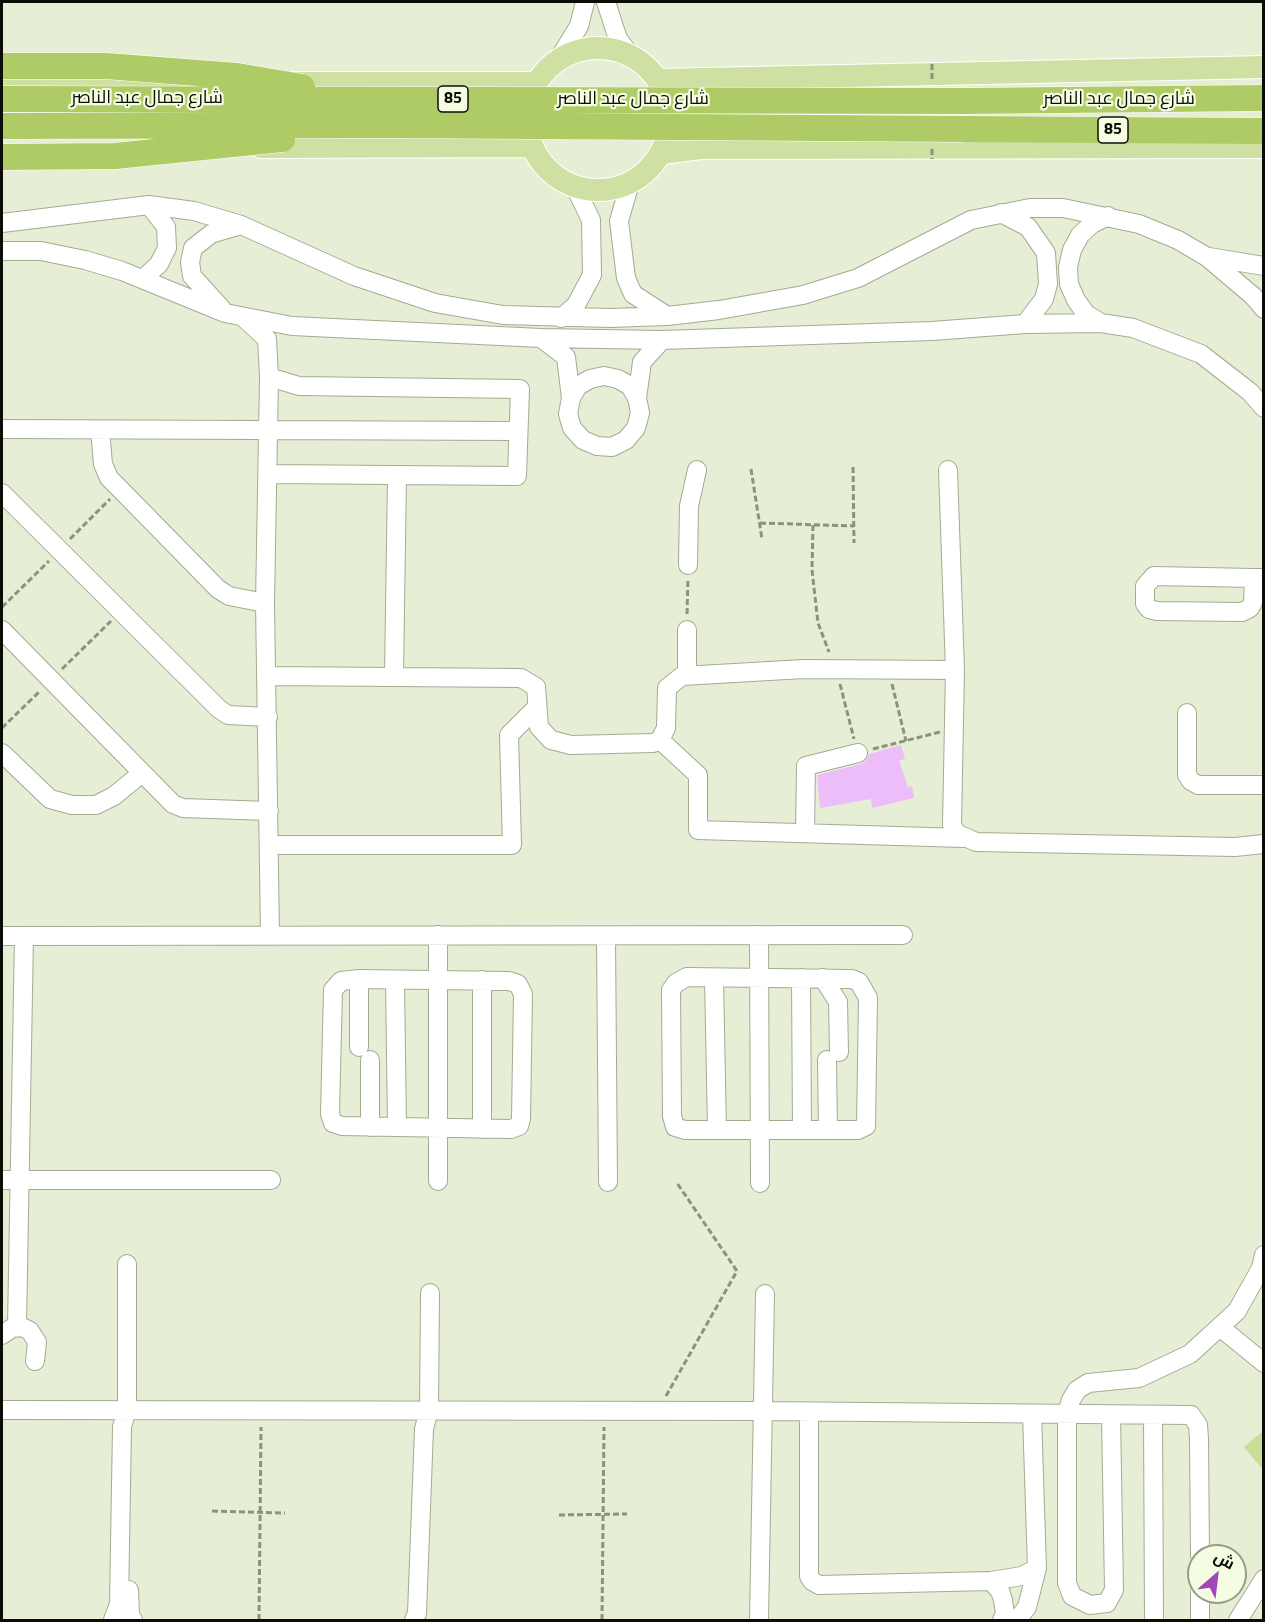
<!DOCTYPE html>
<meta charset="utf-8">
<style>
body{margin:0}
#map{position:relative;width:1265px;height:1622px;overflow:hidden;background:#e6efd5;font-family:"Titillium Web",Cairo,sans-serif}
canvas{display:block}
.frame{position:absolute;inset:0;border:3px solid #0c0e06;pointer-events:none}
.north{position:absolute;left:1187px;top:1544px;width:60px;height:60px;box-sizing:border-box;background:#f4fce2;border:2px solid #979d8a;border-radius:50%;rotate:28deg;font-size:16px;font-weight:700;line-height:24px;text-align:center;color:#0c0e06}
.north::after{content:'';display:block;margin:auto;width:21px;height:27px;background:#a048b4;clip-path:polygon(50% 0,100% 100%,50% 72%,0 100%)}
</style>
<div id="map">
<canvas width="1265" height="1622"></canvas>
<div class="frame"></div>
<div class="north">ش</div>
</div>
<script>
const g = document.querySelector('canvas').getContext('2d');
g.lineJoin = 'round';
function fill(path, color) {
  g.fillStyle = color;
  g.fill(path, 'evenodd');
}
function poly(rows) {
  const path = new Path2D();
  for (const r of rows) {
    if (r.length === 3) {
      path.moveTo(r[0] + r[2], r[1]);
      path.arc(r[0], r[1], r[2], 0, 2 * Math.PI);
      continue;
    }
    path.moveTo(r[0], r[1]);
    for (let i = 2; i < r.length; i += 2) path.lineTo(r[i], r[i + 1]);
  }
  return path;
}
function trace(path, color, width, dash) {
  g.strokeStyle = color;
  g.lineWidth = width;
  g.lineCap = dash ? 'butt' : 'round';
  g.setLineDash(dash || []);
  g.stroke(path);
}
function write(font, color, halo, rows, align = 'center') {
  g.font = font + ' "Titillium Web",Cairo,sans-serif';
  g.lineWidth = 4.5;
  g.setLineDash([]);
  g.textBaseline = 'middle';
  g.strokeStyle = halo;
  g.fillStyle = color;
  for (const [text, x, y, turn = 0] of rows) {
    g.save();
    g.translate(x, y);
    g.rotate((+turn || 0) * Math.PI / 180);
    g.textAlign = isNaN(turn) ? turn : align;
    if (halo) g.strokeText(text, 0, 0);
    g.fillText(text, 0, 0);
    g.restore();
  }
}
const green = poly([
 [1263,1431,1263,1470,1244,1447]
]);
const building = poly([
 [901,745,905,759,899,761,908,787,912,786,914,798,872,808,871,799,820,808,817,775,861,764,866,761,869,754]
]);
const path = poly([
 [853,467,854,543],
 [751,469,762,539],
 [760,523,854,526],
 [813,525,812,570,818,623,829,652],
 [70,539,110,499],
 [2,607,49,561],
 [687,614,688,578],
 [62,669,111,621],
 [840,684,854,739],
 [892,684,906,741],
 [2,728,40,691],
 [873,749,940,732],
 [666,1396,737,1271,677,1183],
 [212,1511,285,1513],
 [559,1515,627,1514],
 [259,1620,261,1427],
 [602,1620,604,1427]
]);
const minor = poly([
 [606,2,618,39,630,55],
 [560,57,579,26,585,2],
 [630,183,619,221,626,278,633,294,667,316],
 [1001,213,1028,227,1046,253,1048,284,1044,299,1025,324],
 [2,223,149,205,194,211,241,225,354,276,435,303,503,315,610,318,667,316,719,310,803,295,858,278,971,220,1030,208,1063,208,1139,224,1178,240,1207,257,1253,296,1264,309],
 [2,251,41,251,85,260,122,271,225,313,292,326,541,338,662,340,932,331,1025,324,1101,323,1133,328,1201,354,1250,392,1264,408],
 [1209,257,1264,266],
 [143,279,159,264,167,248,166,227,149,205],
 [222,309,192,276,190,262,193,248,211,234,241,225],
 [243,317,267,339,269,377,265,603,270,935],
 [561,318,576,305,592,275,591,220,575,187],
 [1101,323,1086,314,1076,300,1069,284,1068,267,1072,250,1080,235,1092,224,1108,216],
 [541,338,566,357,571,398,568,414,572,428,583,440,597,446,612,447,626,440,636,428,640,413,637,398,630,386,618,379,604,376,590,379,578,386,571,398],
 [269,377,299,386,520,389,517,476,269,474],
 [637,398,642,362,662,340],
 [2,429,518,431],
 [100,430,103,464,109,478,120,489,218,589,229,596,265,603],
 [948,470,955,670,952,825,956,833,976,842,1235,847,1264,844],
 [2,493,219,709,228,715,268,717],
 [688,565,689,506,697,470],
 [1254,578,1253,602,1250,608,1242,612,1157,611,1149,609,1145,604,1145,586,1154,576,1254,578,1264,578],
 [2,630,173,804,183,808,269,811],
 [687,675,687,630],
 [268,676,521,678,536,687,539,727,551,740,571,745,653,743,660,740,666,728,667,688,682,676,804,669,955,670],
 [394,676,397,475],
 [1187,713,1187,775,1191,781,1198,785,1264,785],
 [660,740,698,775,698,830,963,838],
 [2,753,50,799,72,805,96,805,114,796,142,773],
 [805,833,806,766,858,753],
 [269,845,512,845,509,735,537,707],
 [759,935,760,1183],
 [2,936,903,935],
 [606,937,608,1182],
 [687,977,852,979,859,982,868,998,866,1126,858,1130,685,1130,675,1127,672,1116,671,990,676,983,687,977],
 [714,978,717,1130],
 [801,978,802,1130],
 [823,978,838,1002,839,1052],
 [359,979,509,981,518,984,523,994,521,1119,519,1126,511,1129,342,1126,333,1123,330,1114,333,990,341,981,359,979],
 [395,980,397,1127],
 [482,980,482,1129],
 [359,1047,359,979],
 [370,1060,370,1127],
 [827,1060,828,1130],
 [2,1180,271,1180],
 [438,1181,438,935],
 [17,1327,24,936],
 [1221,1328,1264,1363],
 [2,1335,12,1328,22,1327,30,1331,37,1342,35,1361],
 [2,1410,764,1411,1191,1415,1198,1425,1199,1439,1200,1556],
 [809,1412,809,1576,812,1581,819,1585,991,1581,1022,1576,1037,1568],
 [1111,1415,1114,1590,1107,1603,1090,1605,1072,1596,1067,1583,1067,1414,1071,1400,1077,1390,1088,1383,1139,1378,1190,1354,1237,1311,1261,1268,1264,1255],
 [1153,1415,1154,1620],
 [991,1581,1000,1591,1003,1600,1005,1614,1002,1620],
 [129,1590,130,1616,133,1620],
 [1200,1592,1200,1620],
 [113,1620,119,1604,122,1427,127,1410,127,1264],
 [414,1620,417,1613,424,1429,429,1410,430,1293],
 [759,1620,765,1294],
 [1017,1620,1027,1607,1037,1568,1032,1414],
 [1238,1620,1264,1579]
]);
const major = poly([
 [598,119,71],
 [658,80,1264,67],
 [2,82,188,83],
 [284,83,535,83],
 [261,147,531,146],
 [661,153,701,148,1264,147]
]);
const highway = poly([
 [963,101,1264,98],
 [963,129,1264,131]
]);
const pathBridge = poly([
 [932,64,932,82],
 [932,149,932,159]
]);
const highwayBridge = poly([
 [2,66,106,66,237,76,302,87],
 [2,99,963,101],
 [2,126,384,125,963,129],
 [2,157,115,156,282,139]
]);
const shields = [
 [453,99,30],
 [1113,130,30]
];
const shieldNames = [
 ["85",453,99],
 ["85",1113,130]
];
const streetNames = [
 ["شارع جمال عبد الناصر",147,99],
 ["شارع جمال عبد الناصر",633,100],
 ["شارع جمال عبد الناصر",1119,100]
];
fill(green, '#c8de96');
fill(building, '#edbdf9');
trace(minor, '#a3ab93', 20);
trace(major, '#fff', 24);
trace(highway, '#fff', 27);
trace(path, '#8b927f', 3, [6, 3]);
trace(minor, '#fff', 18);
trace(major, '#cfe0a3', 22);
trace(highway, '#afcb65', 26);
trace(highwayBridge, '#fff', 27, []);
trace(pathBridge, '#8b927f', 3, [6, 3]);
trace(highwayBridge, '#afcb65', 26);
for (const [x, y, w] of shields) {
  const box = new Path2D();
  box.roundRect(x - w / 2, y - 13, w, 26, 4.5);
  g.fillStyle = '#f4fce2';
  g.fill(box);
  trace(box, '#0c0e06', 1.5);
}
write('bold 16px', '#0c0e06', null, shieldNames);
write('18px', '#0c0e06', '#f4fce2', streetNames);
</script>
